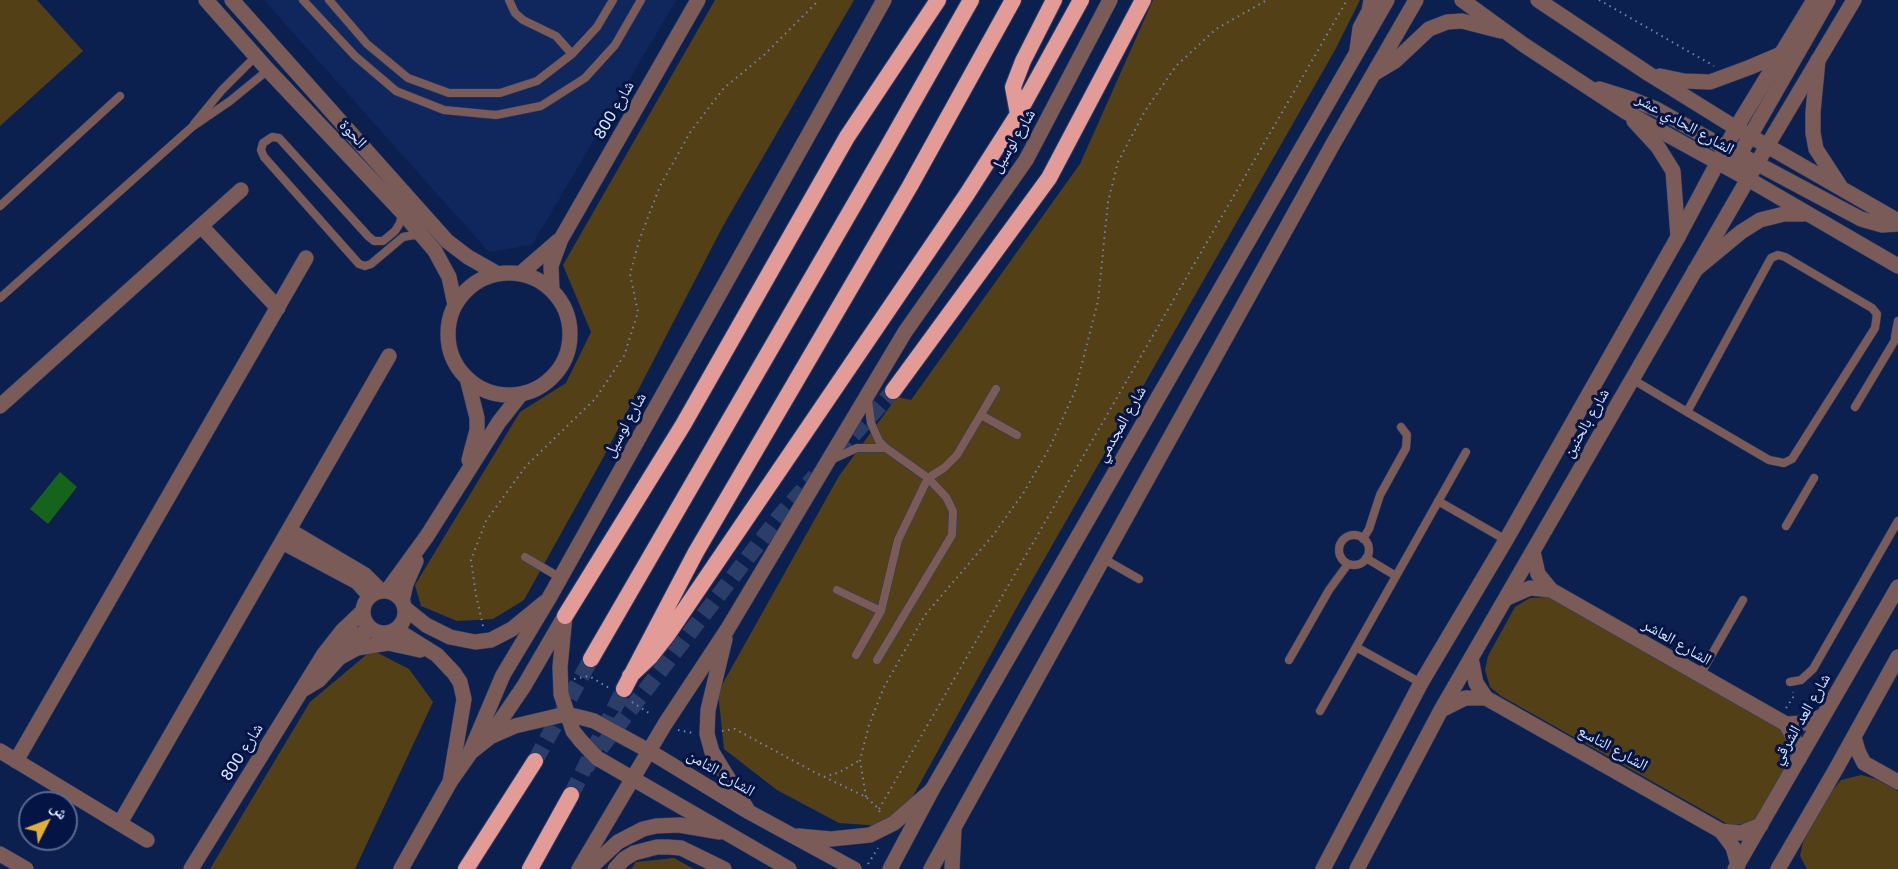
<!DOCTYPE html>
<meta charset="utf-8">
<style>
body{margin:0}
#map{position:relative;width:1898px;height:869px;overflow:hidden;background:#0c2050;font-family:"Golos Text","Noto Naskh Arabic",sans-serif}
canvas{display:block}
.north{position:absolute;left:18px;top:791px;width:60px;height:60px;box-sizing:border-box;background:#041545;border:2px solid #59688f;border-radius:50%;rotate:48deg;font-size:16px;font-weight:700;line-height:24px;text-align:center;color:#d8e5fe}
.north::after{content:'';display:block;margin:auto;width:21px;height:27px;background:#e3ae34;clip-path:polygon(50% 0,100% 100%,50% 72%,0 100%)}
</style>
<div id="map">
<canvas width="1898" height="869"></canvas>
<div class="north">ش</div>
</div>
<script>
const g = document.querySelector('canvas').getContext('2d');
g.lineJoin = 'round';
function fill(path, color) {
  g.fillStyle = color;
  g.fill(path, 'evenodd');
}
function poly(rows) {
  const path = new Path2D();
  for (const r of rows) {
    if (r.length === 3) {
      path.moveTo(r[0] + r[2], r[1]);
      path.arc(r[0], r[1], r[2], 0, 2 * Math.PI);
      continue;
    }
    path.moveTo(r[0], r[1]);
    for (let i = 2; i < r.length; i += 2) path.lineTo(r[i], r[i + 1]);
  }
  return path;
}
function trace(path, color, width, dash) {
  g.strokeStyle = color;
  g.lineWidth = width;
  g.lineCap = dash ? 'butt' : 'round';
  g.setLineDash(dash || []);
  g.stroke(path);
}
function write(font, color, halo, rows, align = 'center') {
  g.font = font + ' "Golos Text","Noto Naskh Arabic",sans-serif';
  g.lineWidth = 6;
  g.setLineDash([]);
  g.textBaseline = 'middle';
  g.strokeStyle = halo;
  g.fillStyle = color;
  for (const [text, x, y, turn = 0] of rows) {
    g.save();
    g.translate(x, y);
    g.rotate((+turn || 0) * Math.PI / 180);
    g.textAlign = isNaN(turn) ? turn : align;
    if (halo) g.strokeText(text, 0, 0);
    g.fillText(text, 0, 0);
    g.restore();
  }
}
const built = poly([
 [264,0,676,0,532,245,489,252]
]);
const green = poly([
 [0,0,37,0,83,51,0,126],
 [715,0,854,0,723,226,603,458,524,600,493,619,457,621,421,606,415,585,520,412,566,383,591,332,563,265],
 [1153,0,1360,0,1335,50,1018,605,896,827,839,823,777,790,724,749,718,692,839,476,897,397,911,400,1080,164],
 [1549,597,1779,728,1789,740,1794,756,1761,817,1752,822,1731,826,1501,696,1490,687,1485,670,1488,656,1515,607,1530,598],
 [372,650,409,669,433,702,355,869,210,869,310,702],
 [1861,775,1876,779,1898,791,1898,869,1807,869,1800,856,1803,842,1827,797,1841,780],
 [674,858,694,869,631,869,636,862]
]);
const water = poly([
 [60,472,77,487,48,524,30,509]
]);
const trunkTunnel = poly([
 [837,453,893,391],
 [535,761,591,659],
 [586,767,779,517,815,476],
 [571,795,624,689]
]);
const path = poly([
 [1599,0,1714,66],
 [483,626,476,595,471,560,486,521,526,466,595,399,624,356,638,312,630,274,640,238,660,186,691,131,724,88,764,55,819,0],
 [574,679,589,676,609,688],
 [632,702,652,715],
 [1786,708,1794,696,1793,692],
 [678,730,693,733],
 [722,731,735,729,814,772,866,797,879,809,880,814],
 [824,777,840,772,860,760],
 [866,797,860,760,869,725,884,687,925,615,994,534,1024,492,1050,447,1075,391,1098,301,1108,202,1118,162,1145,111,1176,66,1216,29,1267,0],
 [879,809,1347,0],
 [868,864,878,848]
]);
const service = poly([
 [303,0,355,56,396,91,444,110,496,115,541,106,585,78,615,45,641,0],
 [329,0,367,44,408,78,449,93,500,93,537,81,572,54,597,27,613,0],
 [509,0,515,13,523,20,556,36,572,54],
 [194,124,222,90,256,56],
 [0,206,120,96],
 [402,214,400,223,395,231,383,241,374,241,368,236,279,138,272,137,263,143,261,150,264,157,359,264,365,266,371,264,403,237,414,235,420,237],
 [0,298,192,127,230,101,268,70],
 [1895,337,1898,321],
 [1632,379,1687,412,1769,460,1784,463,1792,459,1875,328,1877,314,1872,308,1785,257,1778,255,1771,258,1687,412],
 [868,400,871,423,879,441,886,448,928,478,944,468,957,455,996,389],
 [1855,407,1898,335],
 [981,415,1017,435],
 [833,459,857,448,886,448],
 [1438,501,1506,540],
 [1786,526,1814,478],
 [1354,550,15],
 [1363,539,1369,529,1380,495,1406,448,1407,435,1401,427],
 [525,557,559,577],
 [1366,558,1396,576],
 [1104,559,1139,579],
 [837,590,881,611,898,540,928,478,946,497,953,511,952,535,877,660],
 [1356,647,1421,683],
 [856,655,881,611],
 [1289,660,1329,590,1348,564],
 [1700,675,1743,600],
 [1790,682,1801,680,1813,669,1898,521],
 [1320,711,1466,452]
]);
const minor = poly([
 [206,0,268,70,402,212,435,251,449,277,455,305],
 [232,0,447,241,468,257,498,274],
 [201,226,278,308],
 [509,334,61],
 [520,274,558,241],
 [552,290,551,266,561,239,698,0],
 [467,378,477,418,477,430,469,460],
 [0,406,241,190],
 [289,530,365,575,381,591],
 [282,542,357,582,370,596],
 [1533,552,1538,574,1551,590,1786,724,1795,741,1799,759],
 [384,612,21],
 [387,591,427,536,499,422,521,394],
 [1505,599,1530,588,1551,590],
 [402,601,406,584,416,561],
 [406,609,426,625,450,637,475,642,491,640,512,629,545,602],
 [397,630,437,655,454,673,460,682,464,699,450,782],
 [331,649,371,629],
 [1471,658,1476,683,1486,698,1721,831,1733,847,1738,865],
 [304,689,319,680,339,658,357,648,388,643,420,650],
 [1441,710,1465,698,1486,698],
 [1786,724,1805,723,1823,716],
 [1854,737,1858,751,1864,763,1898,782],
 [0,751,147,840],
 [16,761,306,258],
 [120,823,389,356],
 [1721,831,1741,833,1761,825],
 [0,854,26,869],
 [191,869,324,654,342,631,363,611],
 [890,869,932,790,1387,0],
 [931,869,1333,144,1416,0],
 [1323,869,1421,683,1506,540,1678,237,1736,128,1814,0],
 [1357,869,1441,710,1767,146,1854,0],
 [1735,869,1898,587],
 [1778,869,1836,769,1898,657]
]);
const tertiary = poly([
 [1462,0,1524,45,1626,112,1748,179,1898,266],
 [1538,0,1649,74,1736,128,1898,221],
 [1357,50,1360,28,1369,11,1371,0],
 [1818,60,1813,112,1813,133,1816,149,1840,186],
 [1375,73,1395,61,1429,29,1447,22,1462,21,1501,31],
 [1660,76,1684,81,1710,82,1748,68,1781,54],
 [1599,89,1631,99,1656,109,1725,148,1741,152],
 [1634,121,1658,147,1673,171,1678,237],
 [1717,162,1728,155,1741,155,1861,219,1882,225,1898,224],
 [1748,179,1742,168,1741,152,1828,0],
 [1695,270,1741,232,1760,220,1784,214,1803,214],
 [565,616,560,667,561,694,573,731,581,741,597,758,789,869],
 [725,639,708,710,707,734,712,752,747,809],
 [490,736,524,686,563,619],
 [471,752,490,737,515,726,566,714,583,718,594,721,649,751,749,812,854,869],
 [798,836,831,839,870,835,894,823,932,790],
 [401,869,450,782,469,755,503,675,548,600,884,0],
 [579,869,665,724,727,630,905,332,1026,160,1110,0],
 [589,869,618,842,643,829,656,826,679,825,720,832],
 [615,869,624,859,634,853,657,847,668,847,681,848,724,869],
 [952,869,954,829]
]);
const trunk = poly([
 [1018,114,1013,87,1023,61,1054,0],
 [893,391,1049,178,1143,0],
 [565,616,683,425,847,137,938,0],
 [591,659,887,148,971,0],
 [630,676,650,657,668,634,967,194,1018,114,1081,0],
 [624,689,696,552,910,186,1013,0],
 [466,869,535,761],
 [530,869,571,795]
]);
const streetNames = [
 ["شارع 800",614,110,-60],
 ["الشارع الحادي عشر",1685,124,29],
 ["الحوة",353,134,47],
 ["شارع لوسيل",1013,141,-59],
 ["شارع بالحنين",1586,423,-60],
 ["شارع المجدمي",1121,424,-60],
 ["شارع لوسيل",625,425,-61],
 ["الشارع العاشر",1677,642,30],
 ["شارع العد الشرقي",1801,719,-60],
 ["الشارع التاسع",1613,748,29],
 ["شارع 800",242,752,-58],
 ["الشارع الثامن",721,773,31]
];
fill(built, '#10275e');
fill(green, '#544017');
fill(water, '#16641c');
trace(trunkTunnel, '#2b3e6a', 16, [16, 8]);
trace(service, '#293c68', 9);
trace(minor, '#293c68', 16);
trace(tertiary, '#293c68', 16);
trace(trunk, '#293c68', 18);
trace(path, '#7485a9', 2, [1.5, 4.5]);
trace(service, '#7a5b58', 8);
trace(minor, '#7a5b58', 15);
trace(tertiary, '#7a5b58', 15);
trace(trunk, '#e29b96', 16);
write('16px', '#d8e5fe', '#041545', streetNames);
</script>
